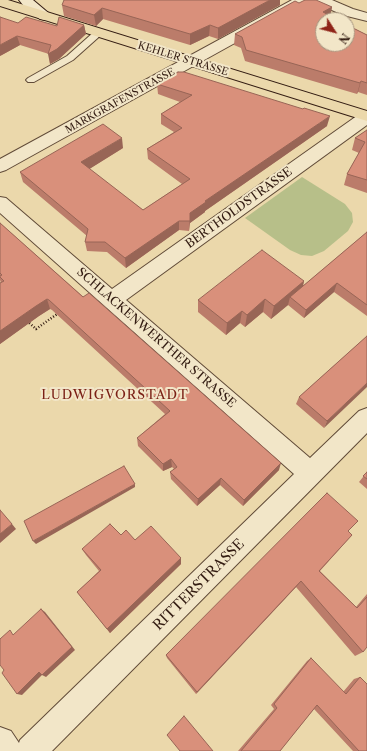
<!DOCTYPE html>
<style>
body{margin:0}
#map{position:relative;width:367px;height:751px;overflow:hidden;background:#ebd8ab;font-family:"Libre Caslon Text",serif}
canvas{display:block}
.north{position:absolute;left:315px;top:12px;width:40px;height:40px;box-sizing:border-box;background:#f2e6c8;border:1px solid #a6957f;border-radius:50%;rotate:126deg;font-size:11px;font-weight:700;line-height:16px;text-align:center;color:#331c12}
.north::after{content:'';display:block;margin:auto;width:14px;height:18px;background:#8f2418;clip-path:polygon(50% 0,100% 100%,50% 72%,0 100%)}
</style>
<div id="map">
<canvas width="367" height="751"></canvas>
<div class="north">N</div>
</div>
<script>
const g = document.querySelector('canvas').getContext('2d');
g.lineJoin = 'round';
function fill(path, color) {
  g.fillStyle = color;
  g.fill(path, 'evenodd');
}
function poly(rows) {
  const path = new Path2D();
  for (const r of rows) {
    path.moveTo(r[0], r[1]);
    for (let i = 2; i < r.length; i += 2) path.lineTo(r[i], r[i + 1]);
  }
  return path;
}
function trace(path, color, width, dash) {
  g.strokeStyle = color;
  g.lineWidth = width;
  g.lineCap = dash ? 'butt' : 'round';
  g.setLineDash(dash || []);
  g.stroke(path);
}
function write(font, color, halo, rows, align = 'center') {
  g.font = font + ' "Libre Caslon Text",serif';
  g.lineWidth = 4;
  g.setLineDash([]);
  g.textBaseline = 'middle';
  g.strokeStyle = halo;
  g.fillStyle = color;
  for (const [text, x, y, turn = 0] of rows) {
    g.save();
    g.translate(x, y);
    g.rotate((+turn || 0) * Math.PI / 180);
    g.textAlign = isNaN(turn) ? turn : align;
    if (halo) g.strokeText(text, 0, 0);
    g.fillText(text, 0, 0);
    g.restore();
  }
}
const green = poly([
 [302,177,345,204,352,213,353,222,348,231,324,251,312,256,301,255,290,250,245,218]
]);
const path = poly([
 [27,321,36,329,60,312]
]);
const lane = poly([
 [98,30,103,33,101,35,73,60,34,82,28,82,26,80,28,78,67,56,95,31,98,30]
]);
const street = poly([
 [292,0,309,0,307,3,6,170,0,172,0,159,292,0],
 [314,0,332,0,353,9,367,13,367,21,343,15,316,3,314,0],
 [367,112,367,125,126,300,310,458,359,411,367,408,367,433,52,751,0,751,0,727,11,731,19,743,20,740,294,474,0,213,0,197,6,198,112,289,361,113,367,112]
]);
const secondary = poly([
 [19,0,33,0,52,16,50,19,45,20,40,19,27,10,19,0]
]);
const primary = poly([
 [0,0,8,0,367,111,367,121,0,6,0,0]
]);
const wall = poly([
 [299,3,332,7,330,16,367,35,367,95,358,92,357,94,245,61,241,48,234,45,235,34],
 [62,5,280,5,218,39,209,36,190,45,103,19,96,26,64,16],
 [18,23,57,26,84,25,86,34,59,59,50,64,49,54,20,45,0,56],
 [157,84,327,126,205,211,205,212,190,223,189,231,179,230,126,268,107,252,87,251,85,242,87,236,23,182,20,172,123,148,89,169,143,210,182,184,148,159,147,149,174,132,161,124,161,114,180,102,158,94],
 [367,130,367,193,344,185,347,174,359,153,352,150,355,138],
 [0,223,279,470,243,506,220,485,197,506,171,479,170,472,174,469,172,467,163,471,138,446,137,438,165,414,52,310,50,309,39,316,0,344,0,283,1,283,0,280],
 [367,232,367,316,334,292,304,318,288,305,271,319,263,312,245,327,240,323,226,335,198,312,198,300,304,281,303,286],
 [367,336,324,428,296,404,299,397],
 [367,472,367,489,359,482],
 [348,531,352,535,320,571,356,607,367,594,367,647,363,652,355,656,296,587,196,694,167,658,166,655],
 [121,535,135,540,181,558,181,564,110,633,77,592,99,571,86,555,82,549],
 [311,658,343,692,354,679,360,677,367,751,353,751,314,709,280,751,238,751,274,709,271,705,307,661]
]);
const shadedWall = poly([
 [270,0,280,0,280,5,218,39,218,28],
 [332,7,330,18,323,12],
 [102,8,103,19,96,26,94,15],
 [84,25,86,34,59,59,50,64,48,54],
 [210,25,209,36,190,45,190,34],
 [17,36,20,45,0,56,0,45],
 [361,81,358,92,357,94,360,83],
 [330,116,327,126,205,211,205,212,190,223,189,231,190,213,205,201],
 [122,138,123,148,83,173,81,162],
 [179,221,179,230,126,268,125,258],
 [304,281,301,294,290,297,288,305,271,319,274,306],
 [337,283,334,292,304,318,306,310],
 [47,299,50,309,39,316,0,344,0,331,36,306],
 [265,299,263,312,245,327,247,315],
 [242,311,240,323,226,335,227,323],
 [367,383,367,387,324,428,327,421],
 [171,459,172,467,163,471,163,464],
 [281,463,279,470,243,506,244,500],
 [221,478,220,485,197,506,198,499],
 [135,484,135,487,36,544,33,541],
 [12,524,16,529,0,543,0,534],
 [181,558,181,564,110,633,107,629],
 [301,581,296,587,196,694,197,692],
 [41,609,45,612,75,650,46,677,42,675,22,695,17,694,39,672]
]);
const building = poly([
 [64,0,270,0,218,28,210,25,190,34,102,8,94,15,62,5,64,0],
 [305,0,316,0,332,7,323,12,338,20,323,20,323,44,347,44,347,25,367,35,367,83,361,81,360,83,246,50,242,37,235,34,295,1,299,3,305,0],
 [0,17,18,23,26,17,57,26,59,17,84,25,57,49,48,54,51,45,17,36,0,45,0,17],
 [178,72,184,72,303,109,304,108,330,116,205,201,206,202,190,213,190,221,179,221,125,258,105,242,85,242,88,229,20,172,103,124,122,138,81,162,143,210,190,179,147,149,182,128,161,114,192,95,157,84,178,72],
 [367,130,367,180,347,174,365,142,355,138,367,130],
 [0,223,83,297,89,293,281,463,244,500,221,478,198,499,170,472,177,467,171,459,163,464,137,438,170,411,49,300,47,299,36,306,0,331,0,283,4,281,0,277,0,276,2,275,0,273,0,223],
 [367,232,367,305,337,283,306,310,290,297,367,232],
 [262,250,304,281,274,306,265,299,247,315,242,311,227,323,198,300,262,250],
 [367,336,367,383,327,421,299,397,367,336],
 [124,466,135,484,33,541,24,521,124,466],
 [367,472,367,479,363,476,367,472],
 [327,493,358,521,348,531,352,535,319,571,357,608,367,597,367,647,363,652,301,581,197,692,166,655,327,493],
 [0,510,12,524,0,534,0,510],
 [110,524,121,535,126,530,135,540,151,526,181,558,107,629,77,592,101,570,82,549,110,524],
 [41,609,72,647,42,675,39,672,17,694,2,673,4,670,0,665,0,639,10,630,13,635,41,609],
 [311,658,346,694,360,677,367,684,367,751,359,751,317,705,280,751,241,751,277,708,274,704,311,658],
 [184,716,213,751,180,751,167,735,184,716]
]);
const farStreetnames = [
 ["KEHLER STRASSE",183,59,17],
 ["MARKGRAFENSTRASSE",120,101,-29]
];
const streetNames = [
 ["BERTHOLDSTRASSE",239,208,-36],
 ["SCHLACKENWERTHER STRASSE",156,338,41]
];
const neighbourhoodNames = [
 ["LUDWIGVORSTADT",115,395]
];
const nearStreetnames = [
 ["RITTERSTRASSE",199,585,-45]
];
fill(green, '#b7bf89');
trace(lane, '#614b38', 2);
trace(street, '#614b38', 2);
trace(secondary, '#331c12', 2);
trace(primary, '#331c12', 2);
trace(path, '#331c12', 2.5, [1, 2]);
fill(lane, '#f2e6c8');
fill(street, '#f2e6c8');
fill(secondary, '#f2e6c8');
fill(primary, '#ebd8ab');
fill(wall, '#bb7c6a');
fill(shadedWall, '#986556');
fill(building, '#d9907b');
trace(building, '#986556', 1);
write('10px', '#331c12', '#f2e6c8', farStreetnames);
write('12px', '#331c12', '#f2e6c8', streetNames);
g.letterSpacing = '1px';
write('13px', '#7a1f14', '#f2e6c8', neighbourhoodNames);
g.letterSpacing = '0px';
write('14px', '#331c12', '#f2e6c8', nearStreetnames);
</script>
